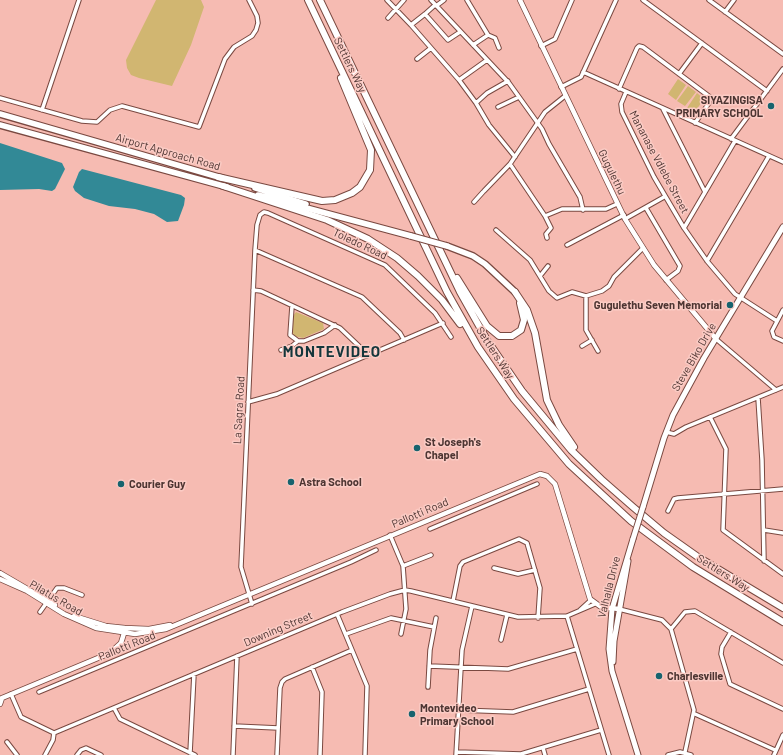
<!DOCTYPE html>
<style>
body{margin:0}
canvas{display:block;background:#f6bbb2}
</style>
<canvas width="783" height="755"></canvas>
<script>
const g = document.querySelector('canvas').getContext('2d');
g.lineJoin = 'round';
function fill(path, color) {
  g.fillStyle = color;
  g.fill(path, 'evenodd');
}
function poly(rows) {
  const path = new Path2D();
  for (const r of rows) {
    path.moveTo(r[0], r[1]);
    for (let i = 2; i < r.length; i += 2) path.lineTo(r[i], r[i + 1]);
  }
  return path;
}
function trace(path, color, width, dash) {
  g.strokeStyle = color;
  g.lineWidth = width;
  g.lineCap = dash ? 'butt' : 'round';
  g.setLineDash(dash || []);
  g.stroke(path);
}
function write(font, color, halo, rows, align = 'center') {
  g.font = font + ' Barlow,sans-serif';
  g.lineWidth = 3;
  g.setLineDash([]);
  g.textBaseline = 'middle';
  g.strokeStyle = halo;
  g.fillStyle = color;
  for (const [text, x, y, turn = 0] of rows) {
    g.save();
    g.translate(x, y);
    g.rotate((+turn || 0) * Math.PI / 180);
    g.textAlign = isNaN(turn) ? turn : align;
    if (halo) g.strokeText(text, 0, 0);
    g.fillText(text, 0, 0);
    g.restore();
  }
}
const green = poly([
 [156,0,201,0,204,7,191,45,172,86,139,78,131,75,127,68,126,60],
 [678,79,686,85,676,100,668,94],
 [688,86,696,92,685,106,677,101],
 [697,93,704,99,694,113,687,108],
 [296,312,323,323,324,329,303,338,294,336,293,333,293,316]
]);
const water = poly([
 [0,143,62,163,65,169,55,189,52,191,39,189,0,190],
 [82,169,181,195,185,198,184,205,178,221,167,222,154,214,135,209,109,206,84,198,75,191,73,187,79,172]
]);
const minor = poly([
 [387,0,411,25,459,80,476,103,489,125,515,157],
 [431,0,509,83,542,129,549,144,580,197,583,210],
 [467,0,488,35,473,45],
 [643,0,767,91],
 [709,0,783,54],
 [435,5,425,14,448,40,460,32],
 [436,6,444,0],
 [725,12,734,0],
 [388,18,404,0],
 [411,25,425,14],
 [488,35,495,38,499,48],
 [541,46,555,39,572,0],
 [417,59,431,48],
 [583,72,783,162],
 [679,74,702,43],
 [459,80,487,60],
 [561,87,581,77,616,0],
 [619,89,637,48,639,46,643,47,710,97,709,103,695,123],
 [626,92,621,104,622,112,654,177,684,228,707,261,735,294,777,321],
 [0,98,82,121,97,122,110,110,122,106,199,127,225,59,234,47,252,36,256,30,258,23,257,16,249,0],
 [476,103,487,93,508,81],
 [498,107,519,97],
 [663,109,705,192],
 [42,110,79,0],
 [731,139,783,69],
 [510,164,545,216,551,228,546,234,547,238],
 [484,191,510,164,545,112,565,96],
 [474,202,483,192],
 [646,208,680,266,678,271,666,280],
 [545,216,562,209,606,209,617,204],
 [625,219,664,197],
 [684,228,735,141],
 [496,230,530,260,549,291,557,298,572,292,586,296,602,291,609,286,614,277,643,248],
 [567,245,624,215],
 [255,250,362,297,400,333,404,340],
 [707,261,769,156],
 [540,276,548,266],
 [253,290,261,291,340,328,361,348,367,356],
 [586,296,586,330,598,351],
 [292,306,290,335,298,341,304,341,324,333,335,325],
 [783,310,772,331,774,337,783,341],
 [716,339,776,390],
 [582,346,592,340],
 [281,350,292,346,298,341],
 [758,398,762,460,764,561],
 [248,402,277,394,443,323],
 [710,417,726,449,723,530,783,574],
 [666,432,674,434,686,427,783,387],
 [668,511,674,499,678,498,783,489],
 [430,529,537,484],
 [764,530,783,533],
 [390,535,403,566,406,609,401,634],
 [403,566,431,555],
 [494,568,518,574,535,570],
 [453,601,460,566,463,562,519,539,527,543,540,588,538,618],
 [252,604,241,567,255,250,257,225,260,215,264,212,268,213,385,265,435,313,451,337],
 [619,609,662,620,671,629,694,710,685,752],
 [580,610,591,600],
 [40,612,57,588,64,588,82,595],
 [337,614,367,686,365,755],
 [567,616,609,755],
 [671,629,685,612,695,611,783,663],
 [731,632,722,647,721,654,730,684,783,709],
 [346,634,391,618,434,627],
 [501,640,507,615],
 [429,666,508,669,577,649],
 [312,667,322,692,320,755],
 [428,687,430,650,436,618],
 [39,692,351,562,376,550],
 [11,694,21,717,54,733,342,612,390,594,405,590,411,591,518,617,567,616,595,604],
 [114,708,120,719,195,755],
 [459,710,513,712,589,689],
 [695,714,775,750],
 [234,726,278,728],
 [7,742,17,755],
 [543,748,545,755],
 [457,752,521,754,601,730],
 [190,753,194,674],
 [45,755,53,740,54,733],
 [77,755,81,750,86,748,101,755],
 [233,755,237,656],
 [277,755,280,688,282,682,285,679,352,650],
 [456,755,462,650,472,606],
 [668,755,680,752,691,755],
 [774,755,783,735]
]);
const tertiary = poly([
 [520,0,625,219,654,265,716,339],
 [0,573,55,605],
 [0,579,27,591,64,614,96,628,135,634,166,629,540,474,547,476,555,484,590,599,601,607,619,609],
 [74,616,106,626,125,628,149,629,170,625],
 [2,698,110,653,121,643,125,630],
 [0,704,2,698]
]);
const secondary = poly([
 [643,507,664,438,673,415,704,358,783,227],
 [633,539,612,609,609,649,612,671,638,755],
 [613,662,614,641,628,561]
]);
const primary = poly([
 [0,114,222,178],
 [0,125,227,187],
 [255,188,306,204],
 [258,195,411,236],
 [447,246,473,256,485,264,515,292]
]);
const motorway = poly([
 [308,0,447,292,478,347,514,399,569,464,631,521,693,567,783,622],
 [320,0,460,292,487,340,522,391,571,450,601,479,633,507,664,533,698,557,783,608],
 [218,177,322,201,335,200,352,193,360,187,370,170,371,150,341,78],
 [223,186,327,220,368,239,397,258,418,276,442,300,460,324],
 [457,278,487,326,499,336,512,336,521,330,524,320,520,303],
 [515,292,527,310,535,333,547,400,559,425,574,447]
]);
const secondaryBridge = poly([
 [633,539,643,507]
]);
const primaryBridge = poly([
 [411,236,447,246]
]);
const markers = [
 [771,106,4,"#17636e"],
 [730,305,4,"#17636e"],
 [417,448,4,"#17636e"],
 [291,482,4,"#17636e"],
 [121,484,4,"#17636e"],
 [659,676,4,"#17636e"],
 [412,714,4,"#17636e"]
];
const streetNames = [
 ["Settlers Way",350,65,64],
 ["Airport Approach Road",168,152,16],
 ["Mananase Vdlebe Street",659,162,62],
 ["Gugulethu",612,172,64],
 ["Toledo Road",360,244,25],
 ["Settlers Way",495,353,57],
 ["Steve Biko Drive",694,357,-60],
 ["La Sagra Road",239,410,-87],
 ["Pallotti Road",420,513,-23],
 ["Settlers Way",723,573,32],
 ["Valhalla Drive",609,587,-76],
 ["Pilatus Road",56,598,30],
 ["Downing Street",278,629,-23],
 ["Pallotti Road",127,646,-22]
];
const poiNames = [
 ["SIYAZINGISA",763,100,"right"],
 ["PRIMARY SCHOOL",763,113,"right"],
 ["Gugulethu Seven Memorial",722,305,"right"],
 ["St Joseph's",425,442],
 ["Chapel",425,455],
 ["Astra School",299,482],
 ["Courier Guy",129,484],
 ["Charlesville",667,676],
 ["Montevideo",420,708],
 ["Primary School",420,721]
];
const districtNames = [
 ["MONTEVIDEO",332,352]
];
fill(green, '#d1b671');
fill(water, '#328996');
trace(minor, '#7a4941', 5.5);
trace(tertiary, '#7a4941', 6);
trace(secondary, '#7a4941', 7);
trace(primary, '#7a4941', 8);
trace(motorway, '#7a4941', 8);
trace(minor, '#fff', 3.5);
trace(tertiary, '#fff', 4.5);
trace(secondary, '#fff', 5);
trace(primary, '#fff', 5.5);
trace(motorway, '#fff', 6);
trace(secondaryBridge, '#7a4941', 7, []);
trace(primaryBridge, '#7a4941', 8, []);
trace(secondaryBridge, '#fff', 5);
trace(primaryBridge, '#fff', 5.5);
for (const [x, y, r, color] of markers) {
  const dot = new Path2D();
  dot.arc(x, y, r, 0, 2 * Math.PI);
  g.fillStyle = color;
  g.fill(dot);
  trace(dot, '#fbcbc4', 1.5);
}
write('11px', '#4d3532', '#fbcbc4', streetNames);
write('bold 11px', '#4d3532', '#fbcbc4', poiNames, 'left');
g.letterSpacing = '1px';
write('bold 15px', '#14363b', '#fbcbc4', districtNames);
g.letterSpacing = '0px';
</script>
